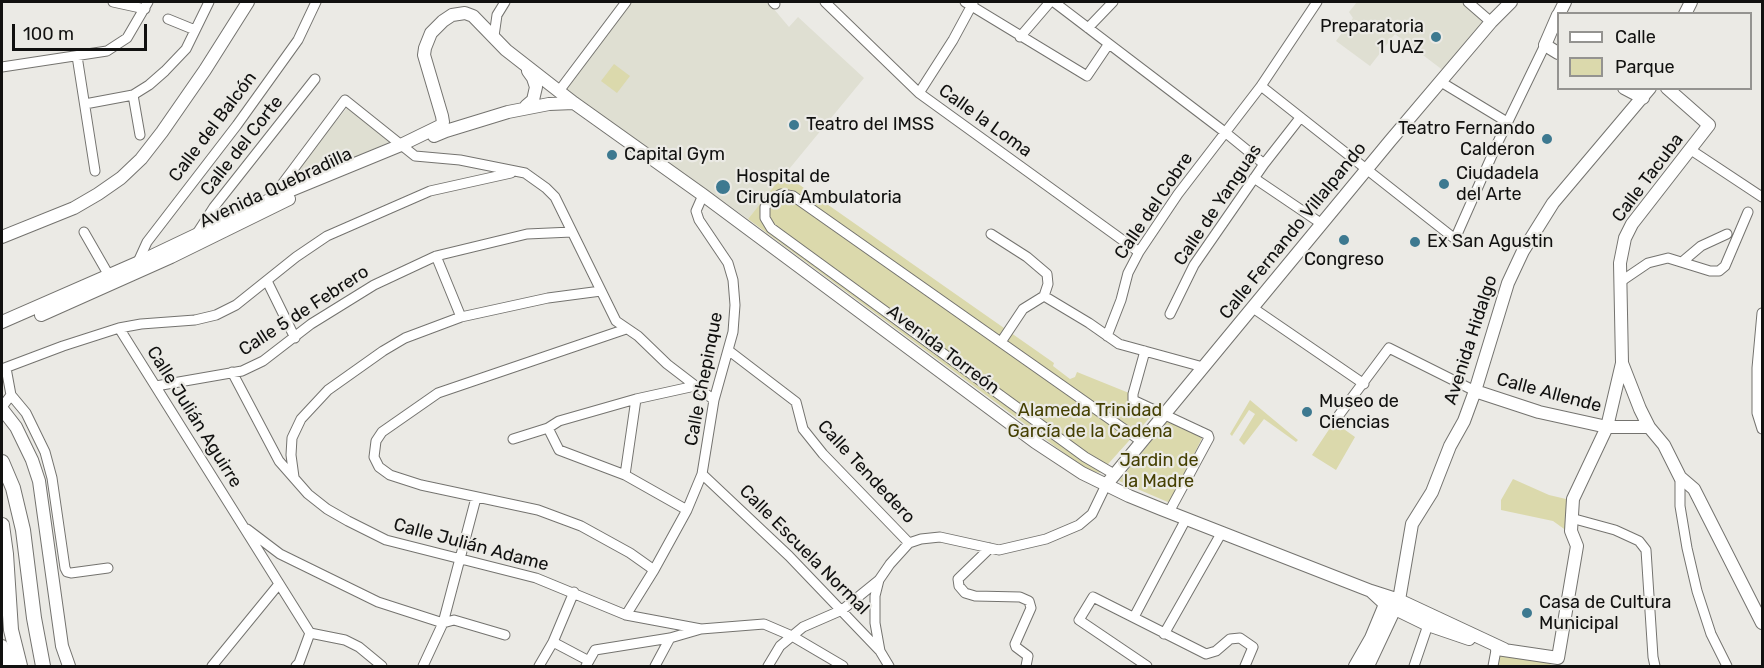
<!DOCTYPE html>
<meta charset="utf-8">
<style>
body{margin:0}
#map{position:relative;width:1764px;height:668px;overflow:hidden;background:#ebeae5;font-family:Rubik,sans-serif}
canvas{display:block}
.frame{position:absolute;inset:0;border:3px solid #111110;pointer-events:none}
.legend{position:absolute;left:1557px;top:12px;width:195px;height:78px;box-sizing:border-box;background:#ebeae5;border:2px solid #949390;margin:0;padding:8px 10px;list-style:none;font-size:18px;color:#111110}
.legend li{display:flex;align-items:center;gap:12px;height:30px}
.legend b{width:30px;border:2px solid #949390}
.scale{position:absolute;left:12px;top:24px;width:135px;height:27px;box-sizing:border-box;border:3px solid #111110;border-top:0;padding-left:8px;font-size:18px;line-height:21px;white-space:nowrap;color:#111110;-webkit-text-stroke:4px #ebeae5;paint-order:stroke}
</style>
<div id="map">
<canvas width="1764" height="668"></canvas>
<div class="frame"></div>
<ul class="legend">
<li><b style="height:8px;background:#fff"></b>Calle</li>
<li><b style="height:16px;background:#dbd9ac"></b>Parque</li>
</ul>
<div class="scale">100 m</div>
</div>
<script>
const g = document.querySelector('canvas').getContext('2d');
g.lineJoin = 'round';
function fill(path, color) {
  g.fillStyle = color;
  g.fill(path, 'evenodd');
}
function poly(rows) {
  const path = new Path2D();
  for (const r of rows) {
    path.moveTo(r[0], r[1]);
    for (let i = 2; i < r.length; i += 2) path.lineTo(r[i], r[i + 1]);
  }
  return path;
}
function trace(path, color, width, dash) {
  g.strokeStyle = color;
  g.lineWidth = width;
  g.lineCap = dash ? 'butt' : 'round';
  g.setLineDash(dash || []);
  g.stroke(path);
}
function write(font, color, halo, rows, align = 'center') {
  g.font = font + ' Rubik,sans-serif';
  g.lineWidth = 4.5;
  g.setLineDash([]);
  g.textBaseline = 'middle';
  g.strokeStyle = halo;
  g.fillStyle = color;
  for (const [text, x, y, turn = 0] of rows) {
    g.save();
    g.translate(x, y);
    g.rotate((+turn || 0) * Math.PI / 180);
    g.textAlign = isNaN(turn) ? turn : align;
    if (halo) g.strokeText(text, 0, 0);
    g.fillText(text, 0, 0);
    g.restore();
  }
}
const built = poly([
 [631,2,768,2,789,27,798,17,864,78,748,219,566,90],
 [1357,2,1461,2,1486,23,1444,71,1395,34,1370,66,1336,41,1353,18,1349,12],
 [347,108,392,141,291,185,288,178]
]);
const green = poly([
 [614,64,630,76,617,93,601,81],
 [784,174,1054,363,1053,366,1070,379,1075,377,1077,372,1129,393,1154,413,1100,473,1087,470,748,219],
 [1250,400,1298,440,1296,442,1264,419,1244,445,1239,440,1255,414,1249,410,1232,436,1230,434],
 [1169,419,1201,434,1202,438,1170,503,1119,481],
 [1334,422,1355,437,1336,470,1312,455],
 [1513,479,1549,495,1566,499,1567,531,1553,521,1501,510,1501,500],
 [1499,656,1551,663,1550,666,1497,666]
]);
const street = poly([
 [113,2,145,9],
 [773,2,775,4],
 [825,2,919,93,1139,252],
 [965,2,1087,76,1108,45],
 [1054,2,1226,133,1264,164],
 [1468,2,1491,22],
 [168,19,195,30],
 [1088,28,1113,2],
 [494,36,497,15,505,2],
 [1020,37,1050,2],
 [77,56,95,171],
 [2,67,107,51,127,38,148,2],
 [1441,82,1507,122],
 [1261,86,1455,239,1497,144,1545,45],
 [559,91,626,2],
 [919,93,953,40,973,3],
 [133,95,140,135],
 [85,104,133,95,149,85,165,71,186,49,209,2],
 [1691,150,1762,197],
 [1254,178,1322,224],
 [271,199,345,100,415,156,460,160,525,173,546,188,555,197,616,321,638,336,667,364,714,400],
 [84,232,111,279],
 [991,234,1027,257,1047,274,1048,284,1044,296],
 [196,235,214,207,315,79],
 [436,256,461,317],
 [1682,262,1701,246,1727,234],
 [137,264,147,242,237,125,298,40,316,2],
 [267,281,295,338],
 [1620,282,1648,263,1668,258,1710,271,1719,271,1725,266,1748,212],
 [1044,296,1089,323,1119,344,1203,367],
 [1253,308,1364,384],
 [1762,313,1757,368,1757,413,1762,429],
 [1170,314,1194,265,1264,164,1300,118],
 [119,328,310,633,345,640,359,647,382,666],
 [626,329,438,393,382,432,376,441,374,457,379,467,390,475,421,485,538,510,581,526,630,553,654,570],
 [1107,336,1121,300,1128,273,1139,252,1178,194,1261,86,1317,2],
 [1001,342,1023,309,1044,296],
 [728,350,796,402,803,429,823,454,909,543],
 [1145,351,1133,394,1133,400,1208,435,1209,438,1169,512],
 [6,368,11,395],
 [2,369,63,346,119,328,141,324,195,320,216,315,236,305,296,257,327,236,430,191,511,173],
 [232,372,279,461,308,494,327,509,348,521,386,540,536,578,626,615,701,629],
 [156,386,242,371,263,361,311,324,374,285,436,256,527,234,572,232],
 [2,407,11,395,26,413,45,452,52,478,65,568,67,572,71,573,108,568],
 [1339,415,1389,348,1475,391],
 [548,428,559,450,625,475,687,510],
 [513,439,548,428,559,421,636,399,695,386],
 [702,474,789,556,880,651],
 [1114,474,1085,457,771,228,765,218,765,207,768,202,781,194,793,196,1141,441],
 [625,475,636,399],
 [294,477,291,455,292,438,301,419,328,390,383,351,405,338,461,317,548,298,601,291],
 [1680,477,1680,506,1687,548,1697,591,1711,634,1727,666],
 [1571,518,1615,530,1639,541,1646,550,1653,657,1655,666],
 [247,529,280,554,378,602,443,623,454,620,505,635],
 [990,548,958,579,959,586,965,593,975,596,1020,597,1029,601,1031,608,1015,644,1016,647,1028,656,1026,666],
 [879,580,875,596,875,623,880,651,889,666],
 [626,615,654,570,687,510,702,474,714,400,733,332,735,305,733,280,728,263,699,220,696,211,703,195],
 [1134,617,1186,519],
 [1164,634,1222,532],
 [553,642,589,661],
 [212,666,279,584],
 [296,666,299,663,310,633],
 [423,666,443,623,476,498],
 [539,666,553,642,574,592],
 [586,666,595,650,670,638,701,629,764,624,792,636,843,666],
 [655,666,670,638],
 [768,666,780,646,803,627,842,610,879,580,890,564,909,543,921,539,940,537,999,550,1046,539,1079,525,1092,514,1106,485],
 [1147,666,1079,620,1093,597,1206,654,1216,651,1230,639,1240,638,1253,647,1245,666],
 [1414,666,1428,625],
 [1493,666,1497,645]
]);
const secondary = poly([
 [1559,14,1565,2],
 [1685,14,1691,2],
 [1558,15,1545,45,1558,53],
 [1624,88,1643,98],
 [526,106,533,100,536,87,533,78,528,71],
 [434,136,446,131,508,112,549,104,574,103],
 [2,237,74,208,98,194,121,178,141,159,162,132,205,70,248,2],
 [41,315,171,257,289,199],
 [2,322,137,263,284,193,401,145,440,126,443,122,442,116,424,55,425,48,431,33,443,21,452,15,465,13,473,16,506,50,574,103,703,195,1035,442,1082,473,1129,496,1161,509,1371,591,1399,600,1504,649],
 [1622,363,1640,409,1649,427,1664,445,1680,477,1694,489,1762,623],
 [1475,391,1539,412,1607,427,1649,427],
 [2,409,16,427,32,460,39,481,62,646,69,666],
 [1106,485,1390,141,1491,22,1511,2],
 [1372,592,1385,604,1428,625,1469,639],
 [2,646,10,666],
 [1497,649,1558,658,1577,546,1571,531,1573,499,1607,427,1622,363,1620,263,1625,238,1632,224,1709,125,1667,88],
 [1355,666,1371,638,1388,597],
 [1368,666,1399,600,1412,524,1432,492,1450,446,1464,421,1475,391,1508,283,1523,251,1553,203,1650,88]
]);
const primary = poly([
 [2,462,13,488,23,530,34,618,43,666],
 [2,525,6,554,11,630,20,666]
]);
const markers = [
 [1436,37,6,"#3d7990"],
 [794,125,6,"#3d7990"],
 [1547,139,6,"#3d7990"],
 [612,155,6,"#3d7990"],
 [1444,184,6,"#3d7990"],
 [723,187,8,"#3d7990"],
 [1344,240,6,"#3d7990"],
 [1415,242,6,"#3d7990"],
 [1307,412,6,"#3d7990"],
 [1527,613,6,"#3d7990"]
];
const poiNames = [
 ["Preparatoria",1424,27,"right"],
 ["1 UAZ",1424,48,"right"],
 ["Teatro del IMSS",806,125],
 ["Teatro Fernando",1535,129,"right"],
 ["Calderon",1535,150,"right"],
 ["Capital Gym",624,155],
 ["Ciudadela",1456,174],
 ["del Arte",1456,195],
 ["Hospital de",736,177],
 ["Cirugía Ambulatoria",736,198],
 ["Ex San Agustin",1427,242],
 ["Congreso",1344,260,"center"],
 ["Museo de",1319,402],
 ["Ciencias",1319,423],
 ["Casa de Cultura",1539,603],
 ["Municipal",1539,624]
];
const streetNames = [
 ["Calle la Loma",985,121,36],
 ["Calle del Balcón",213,127,-53],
 ["Calle del Corte",242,146,-52],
 ["Calle Tacuba",1648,178,-53],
 ["Avenida Quebradilla",276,188,-25],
 ["Calle de Yanguas",1218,205,-56],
 ["Calle del Cobre",1154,206,-56],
 ["Calle Fernando Villalpando",1293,231,-51],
 ["Calle 5 de Febrero",304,311,-33],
 ["Avenida Hidalgo",1471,340,-72],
 ["Avenida Torreón",943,350,37],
 ["Calle Chepinque",704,379,-79],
 ["Calle Allende",1549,393,15],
 ["Calle Julián Aguirre",194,417,58],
 ["Calle Tendedero",866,472,47],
 ["Calle Julián Adame",471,545,15],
 ["Calle Escuela Normal",804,550,45]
];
const parkNames = [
 ["Alameda Trinidad",1090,411],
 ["García de la Cadena",1090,432],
 ["Jardin de",1159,461],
 ["la Madre",1159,482]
];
fill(built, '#dfdfd2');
fill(green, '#dbd9ac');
trace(street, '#74736f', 11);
trace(secondary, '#74736f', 14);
trace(primary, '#74736f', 16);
trace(street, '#fff', 9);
trace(secondary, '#fff', 12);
trace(primary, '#fff', 14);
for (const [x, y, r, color] of markers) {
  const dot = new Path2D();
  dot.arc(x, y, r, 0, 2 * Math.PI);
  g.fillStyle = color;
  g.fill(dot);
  trace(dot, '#ebeae5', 2);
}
write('18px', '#111110', '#ebeae5', poiNames, 'left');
write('18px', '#111110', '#ebeae5', streetNames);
write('18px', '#454003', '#ebeae5', parkNames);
</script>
